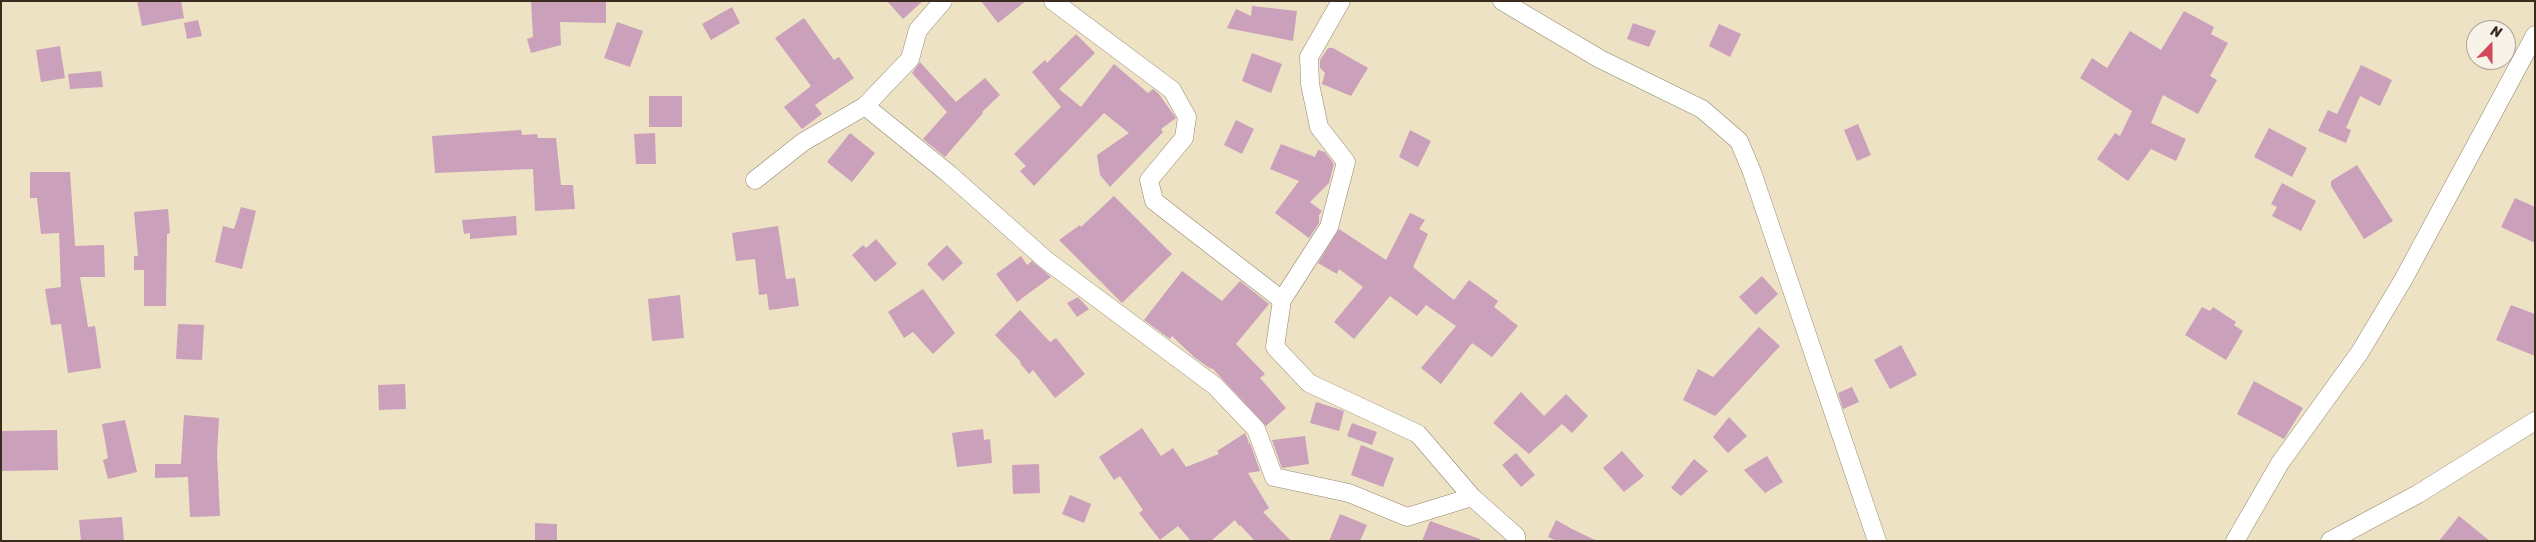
<!DOCTYPE html>
<style>
body{margin:0}
#map{position:relative;width:2536px;height:542px;overflow:hidden;background:#ede2c3;font-family:Sriracha,sans-serif}
canvas{display:block}
.frame{position:absolute;inset:0;border:2px solid #3b2a1e;pointer-events:none}
.north{position:absolute;left:2466px;top:20px;width:50px;height:50px;box-sizing:border-box;background:#f7f3e8;border:1px solid #aca397;border-radius:50%;rotate:22deg;font-size:14px;font-weight:700;line-height:20px;text-align:center;color:#3b2a1e}
.north::after{content:'';display:block;margin:auto;width:18px;height:22px;background:#d1495b;clip-path:polygon(50% 0,100% 100%,50% 72%,0 100%)}
</style>
<div id="map">
<canvas width="2536" height="542"></canvas>
<div class="frame"></div>
<div class="north">N</div>
</div>
<script>
const g = document.querySelector('canvas').getContext('2d');
g.lineJoin = 'round';
function fill(path, color) {
  g.fillStyle = color;
  g.fill(path, 'evenodd');
}
function poly(rows) {
  const path = new Path2D();
  for (const r of rows) {
    path.moveTo(r[0], r[1]);
    for (let i = 2; i < r.length; i += 2) path.lineTo(r[i], r[i + 1]);
  }
  return path;
}
function trace(path, color, width, dash) {
  g.strokeStyle = color;
  g.lineWidth = width;
  g.lineCap = dash ? 'butt' : 'round';
  g.setLineDash(dash || []);
  g.stroke(path);
}
const building = poly([
 [137,1,181,1,184,18,142,26],
 [531,1,606,1,606,23,560,22,561,45,531,53,527,39,533,37],
 [887,1,923,1,903,19],
 [981,1,1026,1,998,23],
 [1252,6,1297,11,1293,41,1227,28,1236,9,1251,16],
 [732,7,740,23,711,40,702,24],
 [2184,11,2214,27,2211,34,2228,43,2210,76,2217,80,2198,114,2163,95,2151,123,2186,139,2176,161,2151,149,2128,181,2097,159,2115,133,2120,136,2132,111,2080,78,2092,58,2107,68,2130,31,2161,50],
 [804,18,834,60,839,57,854,78,815,105,822,114,802,129,784,107,811,86,775,38],
 [198,20,202,36,187,39,184,23],
 [617,22,643,31,630,67,604,58],
 [1633,23,1656,31,1649,47,1627,39],
 [1719,24,1741,34,1730,57,1709,46],
 [1076,34,1095,53,1059,89,1081,107,1114,64,1148,93,1153,89,1158,93,1176,118,1161,129,1163,132,1110,187,1100,175,1097,155,1129,133,1104,113,1034,186,1020,171,1026,166,1014,154,1061,107,1032,72,1045,60,1047,63],
 [60,46,65,78,41,82,36,50],
 [1328,48,1333,48,1368,68,1351,96,1322,84,1325,73,1320,68,1320,60],
 [1252,53,1282,64,1271,93,1242,81],
 [920,62,956,102,985,78,1000,95,982,112,983,113,945,157,923,139,947,112,912,73],
 [2361,65,2392,80,2380,106,2360,96,2346,128,2351,130,2346,143,2318,131,2328,110,2337,114],
 [101,71,103,87,70,89,68,74],
 [649,96,682,96,682,127,649,127],
 [1236,120,1254,129,1242,154,1224,145],
 [1858,124,1871,155,1857,161,1844,130],
 [2269,128,2307,148,2292,177,2254,157],
 [521,130,522,135,537,134,538,138,556,138,561,185,573,185,575,209,535,211,533,169,435,173,432,136],
 [1410,130,1431,141,1418,167,1399,157],
 [655,133,656,164,636,164,634,134],
 [850,133,875,153,852,182,827,162],
 [1281,144,1315,157,1318,150,1325,152,1334,164,1329,183,1310,202,1322,211,1319,215,1319,223,1309,238,1275,213,1299,181,1270,169],
 [2357,165,2393,221,2364,239,2331,186,2331,181],
 [30,172,70,172,75,246,104,245,105,277,80,277,88,327,95,326,101,368,68,373,61,324,51,325,45,289,61,287,59,233,41,234,37,198,30,198],
 [2282,183,2316,201,2301,231,2272,216,2277,207,2271,204],
 [1114,196,1172,254,1122,303,1059,240,1080,225,1081,227],
 [2515,198,2535,207,2535,243,2501,227],
 [241,207,256,211,242,269,215,262,223,226,234,229],
 [168,209,170,233,167,234,166,306,144,306,144,270,134,270,134,256,138,256,134,212],
 [1410,213,1425,220,1419,229,1428,234,1413,267,1454,300,1469,280,1498,301,1494,307,1518,326,1492,357,1472,343,1441,384,1421,368,1456,326,1426,305,1417,316,1390,296,1354,339,1334,322,1363,287,1339,269,1337,274,1318,263,1339,229,1386,260],
 [516,216,517,235,470,239,470,233,464,234,462,220],
 [778,226,786,279,795,278,799,306,769,310,767,294,759,295,755,259,736,261,732,233],
 [876,239,897,264,875,282,852,255,863,245,866,248],
 [947,245,963,263,943,281,927,264],
 [1021,256,1027,265,1032,261,1051,277,1017,302,996,274],
 [1182,271,1222,301,1240,281,1269,304,1236,344,1265,374,1260,378,1286,408,1266,426,1212,368,1211,369,1194,357,1172,336,1170,339,1144,320],
 [1762,276,1778,294,1756,315,1739,297],
 [923,289,955,333,933,354,913,332,904,338,888,312],
 [680,295,684,338,652,341,648,299],
 [1078,297,1089,309,1077,317,1067,303],
 [2511,305,2535,314,2535,356,2496,340],
 [2202,307,2210,311,2213,307,2236,322,2234,325,2243,331,2226,360,2185,335],
 [1020,310,1050,342,1056,338,1085,374,1055,398,1033,370,1029,374,1020,363,1021,362,995,335],
 [178,324,204,325,202,360,176,359],
 [1759,327,1780,346,1720,411,1715,416,1683,400,1698,369,1713,377],
 [1901,345,1917,375,1890,389,1874,360],
 [2254,381,2303,408,2284,439,2237,414],
 [405,384,406,409,379,410,378,385],
 [1852,387,1859,402,1843,409,1838,393],
 [1521,392,1544,416,1566,394,1588,416,1572,433,1562,424,1529,454,1493,423],
 [1316,402,1344,411,1339,431,1310,423],
 [184,415,219,418,217,454,220,516,190,517,188,477,155,478,155,464,181,464],
 [1729,417,1747,436,1728,453,1713,437],
 [125,420,137,472,108,479,103,460,108,458,102,424],
 [1352,423,1377,432,1372,445,1347,436],
 [1142,428,1161,456,1173,448,1186,467,1219,454,1217,451,1245,433,1249,442,1247,444,1250,443,1260,471,1248,473,1269,508,1263,512,1291,541,1255,541,1240,525,1239,526,1235,520,1211,541,1191,541,1178,526,1160,540,1139,513,1143,510,1120,476,1114,480,1099,457],
 [983,429,984,440,990,439,992,463,957,467,952,433],
 [57,430,58,470,1,471,1,431],
 [1305,436,1309,464,1282,468,1272,440],
 [1361,445,1394,458,1383,487,1351,475],
 [1622,451,1644,476,1624,492,1603,468],
 [1516,453,1535,475,1521,487,1502,465],
 [1767,456,1783,482,1765,493,1744,470],
 [1694,459,1708,471,1681,496,1671,488],
 [1039,464,1040,493,1013,494,1012,465],
 [1070,495,1091,504,1084,523,1062,514],
 [1340,514,1367,525,1360,541,1329,541],
 [2459,516,2490,541,2439,541],
 [122,517,124,541,81,541,79,520],
 [1556,520,1572,529,1597,541,1557,541,1548,537],
 [1430,521,1480,539,1480,541,1422,541],
 [535,523,557,524,557,541,535,541]
]);
const minor = poly([
 [1053,1,1172,90,1187,117,1184,138,1149,180,1154,201,1282,300,1275,347,1309,383,1418,434,1472,497,1516,536,1516,541],
 [1502,1,1600,59,1702,109,1739,141,1752,172,1877,541],
 [865,106,949,174,1046,260,1215,386,1256,429,1274,477,1349,493,1407,517,1472,497],
 [755,180,803,142,865,106,910,59,918,30,943,1],
 [1282,300,1329,227,1346,162,1319,127,1310,84,1309,57,1341,1],
 [2235,541,2280,463,2360,352,2403,280,2535,35],
 [2330,541,2418,494,2535,421]
]);
fill(building, '#cba0bb');
trace(minor, '#948670', 19);
trace(minor, '#fff', 18);
</script>
